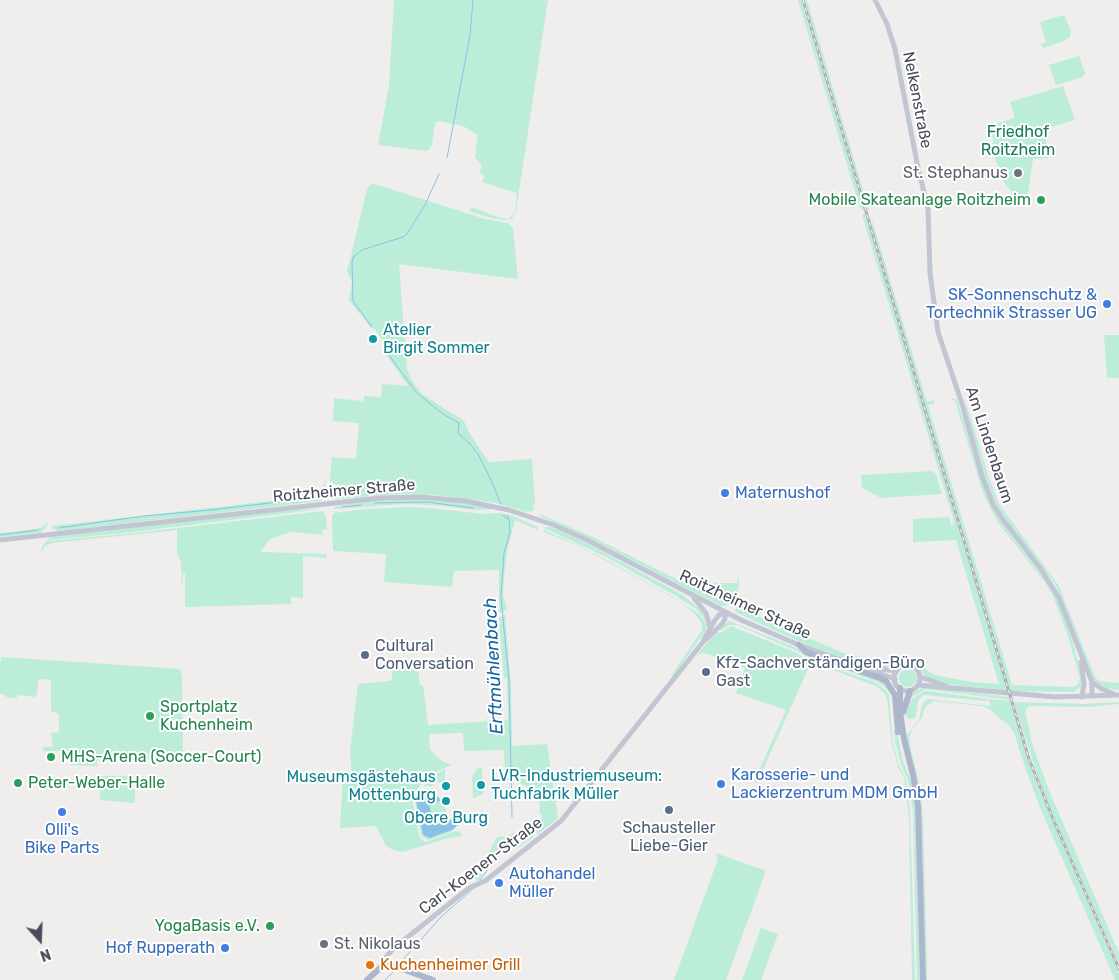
<!DOCTYPE html>
<meta charset="utf-8">
<style>
body{margin:0}
#map{position:relative;width:1119px;height:980px;overflow:hidden;background:#f0eded;font-family:Rubik,sans-serif}
canvas{display:block}
.north{position:absolute;left:15px;top:915px;width:50px;height:50px;-webkit-text-stroke:4px #fff;paint-order:stroke;rotate:160deg;font-size:14px;font-weight:700;line-height:20px;text-align:center;color:#464c5a}
.north::after{content:'';display:block;margin:auto;width:18px;height:22px;background:#464c5a;clip-path:polygon(50% 0,100% 100%,50% 72%,0 100%)}
</style>
<div id="map">
<canvas width="1119" height="980"></canvas>
<div class="north">N</div>
</div>
<script>
const g = document.querySelector('canvas').getContext('2d');
g.lineJoin = 'round';
function fill(path, color) {
  g.fillStyle = color;
  g.fill(path, 'evenodd');
}
function poly(rows) {
  const path = new Path2D();
  for (const r of rows) {
    if (r.length === 3) {
      path.moveTo(r[0] + r[2], r[1]);
      path.arc(r[0], r[1], r[2], 0, 2 * Math.PI);
      continue;
    }
    path.moveTo(r[0], r[1]);
    for (let i = 2; i < r.length; i += 2) path.lineTo(r[i], r[i + 1]);
  }
  return path;
}
function trace(path, color, width, dash) {
  g.strokeStyle = color;
  g.lineWidth = width;
  g.lineCap = dash ? 'butt' : 'round';
  g.setLineDash(dash || []);
  g.stroke(path);
}
function write(font, color, halo, rows, align = 'center') {
  g.font = font + ' Rubik,sans-serif';
  g.lineWidth = 4;
  g.setLineDash([]);
  g.textBaseline = 'middle';
  g.strokeStyle = halo;
  g.fillStyle = color;
  for (const [text, x, y, turn = 0] of rows) {
    g.save();
    g.translate(x, y);
    g.rotate((+turn || 0) * Math.PI / 180);
    g.textAlign = isNaN(turn) ? turn : align;
    if (halo) g.strokeText(text, 0, 0);
    g.fillText(text, 0, 0);
    g.restore();
  }
}
const green = poly([
 [394,0,548,0,516,211,512,219,505,220,491,218,469,211,471,207,498,217,508,219,515,212,517,193,482,182,485,176,479,173,482,166,475,157,478,135,463,126,439,121,435,123,432,145,427,151,378,145,389,85],
 [798,0,801,0,864,210,862,210,859,205],
 [805,0,807,0,869,210,867,210],
 [1064,15,1071,31,1070,37,1064,41,1043,48,1041,44,1046,42,1040,22],
 [1079,56,1085,73,1083,77,1056,85,1049,65],
 [1063,86,1075,120,1044,129,1049,158,1033,159,1027,200,1012,193,1004,182,991,147,990,144,994,143,990,129,986,130,985,127,1015,118,1010,102],
 [372,183,485,219,508,223,513,228,518,279,399,264,407,369,412,381,422,394,464,421,470,434,489,462,532,459,535,503,533,511,527,512,496,503,436,495,399,494,337,499,332,496,332,494,334,492,345,493,346,485,333,484,333,481,330,482,332,452,332,457,356,459,359,423,333,421,334,398,361,401,363,403,364,396,381,397,382,384,408,386,385,353,387,350,383,345,385,343,373,327,371,328,349,300,352,281,347,271,349,264,367,189],
 [863,214,865,214,1008,691,953,685,927,678,917,666,910,663,903,663,894,668,871,666,849,660,809,646,735,612,736,604,742,594,739,602,744,610,841,652,890,665,902,659,912,658,920,662,928,671,935,675,971,682,999,684,956,540,913,542,913,519,949,517,952,527,954,522,863,218],
 [871,217,927,402,934,400,935,403,928,405,1012,685,1073,687,1078,684,1080,678,1067,633,1053,596,1044,581,999,524,990,508,983,493,955,401,950,399,956,399,958,402,981,479,992,506,1006,529,1043,576,1059,603,1071,636,1082,677,1081,686,1074,692,1010,691,873,231],
 [1104,335,1119,335,1119,378,1107,378],
 [964,396,989,478,999,504,1059,586,1095,677,1099,681,1119,683,1119,690,1105,688,1094,680,1064,603,1055,584,1039,562,1009,525,997,506,985,476,970,425],
 [932,471,936,474,942,494,881,498,862,488,861,475],
 [326,473,324,496,321,501,58,531,53,529,51,526,315,496,322,494],
 [417,499,463,503,497,509,476,510,433,505,406,504,333,509,337,506,374,501],
 [411,507,451,510,481,514,500,513,513,516,538,527,538,530,515,520,508,547,504,576,503,594,507,610,500,613,499,610,499,570,454,571,452,587,384,582,386,554,333,551,332,517,334,513,365,509],
 [321,509,124,533,48,540,50,537,56,536,291,510],
 [323,511,326,517,327,529,322,530,323,535,290,532,269,540,260,552,327,554,327,558,303,556,303,598,291,597,291,604,185,607,185,573,183,574,182,590,181,563,177,552,177,530,52,543,45,546,40,555,43,545,47,541,126,534],
 [538,513,595,538,684,583,737,583,739,574,738,595,729,605,721,606,591,539,542,517],
 [48,522,45,528,40,533,0,537,0,533,36,529,42,527],
 [546,527,551,527,563,532,594,547,681,594,702,610,707,622,696,609,676,596,606,557,544,528],
 [544,530,569,541,616,565,675,598,700,615,707,625,706,630,674,675,671,676,702,630,702,624,696,615,681,602,627,572,574,544,544,532],
 [505,614,511,682,512,746,547,744,558,818,537,835,535,823,540,823,540,819,542,819,542,814,540,814,539,800,534,800,532,791,526,786,513,780,505,780,504,750,464,751,463,733,429,734,430,749,433,753,442,761,451,765,432,774,419,787,413,796,413,804,419,835,422,840,426,842,457,831,461,833,462,836,448,838,403,852,393,850,386,846,376,826,340,828,343,777,352,776,350,752,358,684,390,681,392,678,392,671,418,668,420,685,423,685,428,725,508,720,507,678,504,678,499,618],
 [729,621,795,647,803,653,884,682,893,696,891,695,886,688,878,682,806,656,797,651,737,625,729,625,721,630,718,630],
 [731,626,797,653,804,658,877,683,886,691,889,695,893,744,899,765,906,780,910,812,915,980,912,980,909,817,906,794,904,778,899,769,892,745,889,721,888,704,885,694,876,686,828,668,812,664,809,667,757,783,754,782,786,710,736,693,745,668,702,652,698,656,697,655,716,632,721,633],
 [2,657,180,669,182,677,183,759,100,759,97,761,97,766,70,765,71,751,43,751,43,747,53,747,51,733,59,732,59,714,51,711,51,680,42,679,38,681,37,694,35,697,17,695,17,698,6,697,3,694,0,694,0,663],
 [908,678,9],
 [924,687,1010,697,1011,700,926,689,910,698,911,694],
 [924,691,928,691,988,699,985,701,924,695,918,700,916,716,913,719,909,719,905,715,907,701,911,700],
 [927,699,990,706,990,702,987,702,990,699,1010,701,1037,785,1119,973,1119,980,1115,980,1039,805,1026,770,1014,733,1008,724,999,718,991,710,982,706,934,701,925,707,922,718,912,730,909,738,910,746,920,786,923,817,927,962,927,980,926,980,921,806,918,785,906,736,919,720,922,705],
 [1014,702,1085,704,1119,702,1119,704,1088,707,1029,706,1025,710,1032,743,1048,788,1119,953,1119,964,1044,796],
 [896,727,903,761,910,778,915,808,920,980,917,980,913,811,908,781,901,764,895,742,894,730],
 [482,767,483,794,473,798,472,777,477,769],
 [445,769,445,783,435,782,432,786,423,786,435,775],
 [100,776,133,776,133,788,135,789,135,803,100,800],
 [428,789,429,790,420,795,433,837,452,830,453,819,434,825,429,806,431,803,440,801,440,804,445,808,449,819,458,816,460,823,459,825,451,832,429,840,424,838,421,835,415,801,418,793],
 [532,833,534,837,518,848,511,840,515,834,519,840,522,839,521,834],
 [509,834,511,834,509,838,488,864,479,880,477,881,475,878,497,837,509,836],
 [716,853,766,871,726,980,674,980,718,859],
 [761,928,778,934,761,980,742,980]
]);
const water = poly([
 [429,790,431,799,439,797,440,801,429,804,434,825,456,818,459,820,459,823,452,830,430,838,423,835,416,801,420,795]
]);
const stream = poly([
 [447,158,470,35,473,0],
 [372,327,353,301,352,262,354,256,362,250,403,237,407,234,425,205,439,174],
 [384,344,391,358,417,393,443,414,459,423,458,433,470,444,478,454,490,478,501,504],
 [375,503,427,502,473,508],
 [342,507,361,505],
 [502,515,508,519],
 [507,515,509,519,510,532,504,553,501,597,509,681,512,817],
 [58,528,144,516,211,510,320,497],
 [0,535,38,530],
 [480,880,513,834],
 [401,962,441,917,475,887],
 [385,980,393,972]
]);
const tertiary = poly([
 [875,0,887,24,895,49,918,168,928,209,930,273,938,332,963,407,982,476,993,504,1003,520,1041,569,1059,598,1092,682,1092,696],
 [0,540,380,498,421,497,465,501,509,510,554,525,587,540,741,620,799,645,895,679],
 [694,598,706,613,710,627],
 [704,639,715,620,719,615,725,613],
 [1081,662,1084,683,1082,697],
 [907,678,13],
 [872,668,897,671],
 [920,677,947,686],
 [1092,682,1102,689,1114,694],
 [918,685,1055,697,1119,695],
 [385,966,386,957,394,948,469,888,485,881,561,821,703,642,722,624,725,619,725,613]
]);
const primary = poly([
 [799,645,806,652,814,655,880,678,886,681,895,695,898,732],
 [900,688,900,712,904,739,913,775,918,806,923,980],
 [903,712,910,691],
 [367,980,381,967,391,965,433,980]
]);
const rail = poly([
 [803,0,1029,759,1053,819,1119,969]
]);
const markers = [
 [1018,173,5,"#6b7280"],
 [1041,200,5,"#2e9e5b"],
 [1107,304,5,"#3f7fe0"],
 [373,339,5,"#0f9aa8"],
 [725,493,5,"#3f7fe0"],
 [365,655,5,"#5c6f8a"],
 [706,672,5,"#5c6f8a"],
 [150,716,5,"#2e9e5b"],
 [51,757,5,"#2e9e5b"],
 [18,783,5,"#2e9e5b"],
 [721,784,5,"#3f7fe0"],
 [481,785,5,"#0f9aa8"],
 [446,786,5,"#0f9aa8"],
 [446,801,5,"#0f9aa8"],
 [669,810,5,"#5c6f8a"],
 [62,812,5,"#3f7fe0"],
 [499,883,5,"#3f7fe0"],
 [270,926,5,"#2e9e5b"],
 [324,944,5,"#6b7280"],
 [225,948,5,"#3f7fe0"],
 [370,965,5,"#e8710a"]
];
const streetNames = [
 ["Nelkenstraße",917,100,79],
 ["Am Lindenbaum",989,445,72],
 ["Roitzheimer Straße",344,491,-5],
 ["Roitzheimer Straße",745,605,25],
 ["Carl-Koenen-Straße",481,866,-37]
];
const parkNames = [
 ["Friedhof",1018,132],
 ["Roitzheim",1018,150]
];
const worshipNames = [
 ["St. Stephanus",1008,173],
 ["St. Nikolaus",334,944,"left"]
];
const leisureNames = [
 ["Mobile Skateanlage Roitzheim",1031,200,"right"],
 ["Sportplatz",160,707],
 ["Kuchenheim",160,725],
 ["MHS-Arena (Soccer-Court)",61,757],
 ["Peter-Weber-Halle",28,783],
 ["YogaBasis e.V.",260,926,"right"]
];
const shopNames = [
 ["SK-Sonnenschutz &",1097,295,"right"],
 ["Tortechnik Strasser UG",1097,313,"right"],
 ["Maternushof",735,493],
 ["Karosserie- und",731,775],
 ["Lackierzentrum MDM GmbH",731,793],
 ["Olli's",62,830,"center"],
 ["Bike Parts",62,848,"center"],
 ["Autohandel",509,874],
 ["Müller",509,892],
 ["Hof Rupperath",215,948,"right"]
];
const cultureNames = [
 ["Atelier",383,330],
 ["Birgit Sommer",383,348],
 ["LVR-Industriemuseum:",491,776],
 ["Tuchfabrik Müller",491,794],
 ["Museumsgästehaus",436,777,"right"],
 ["Mottenburg",436,795,"right"],
 ["Obere Burg",446,818,"center"]
];
const serviceNames = [
 ["Cultural",375,646],
 ["Conversation",375,664],
 ["Kfz-Sachverständigen-Büro",716,663],
 ["Gast",716,681],
 ["Schausteller",669,828,"center"],
 ["Liebe-Gier",669,846,"center"]
];
const foodNames = [
 ["Kuchenheimer Grill",380,965]
];
const waterNames = [
 ["Erftmühlenbach",494,666,-93]
];
fill(green, '#bcedd9');
fill(water, '#8ac1e8');
trace(stream, '#8ac1e8', 1);
trace(tertiary, '#c1c6d2', 5);
trace(primary, '#adb6cb', 6);
trace(rail, '#afb1b7', 3);
trace(rail, '#fff', 1, [4]);
for (const [x, y, r, color] of markers) {
  const dot = new Path2D();
  dot.arc(x, y, r, 0, 2 * Math.PI);
  g.fillStyle = color;
  g.fill(dot);
  trace(dot, '#fff', 2);
}
write('16px', '#464c5a', '#fff', streetNames);
write('16px', '#19785d', '#fff', parkNames);
write('16px', '#5b616d', '#fff', worshipNames, 'right');
write('16px', '#27864d', '#fff', leisureNames, 'left');
write('16px', '#366cbe', '#fff', shopNames, 'left');
write('16px', '#0d838f', '#fff', cultureNames, 'left');
write('16px', '#4e5e75', '#fff', serviceNames, 'left');
write('16px', '#c56008', '#fff', foodNames, 'left');
write('italic 18px', '#1165a2', '#fff', waterNames);
</script>
